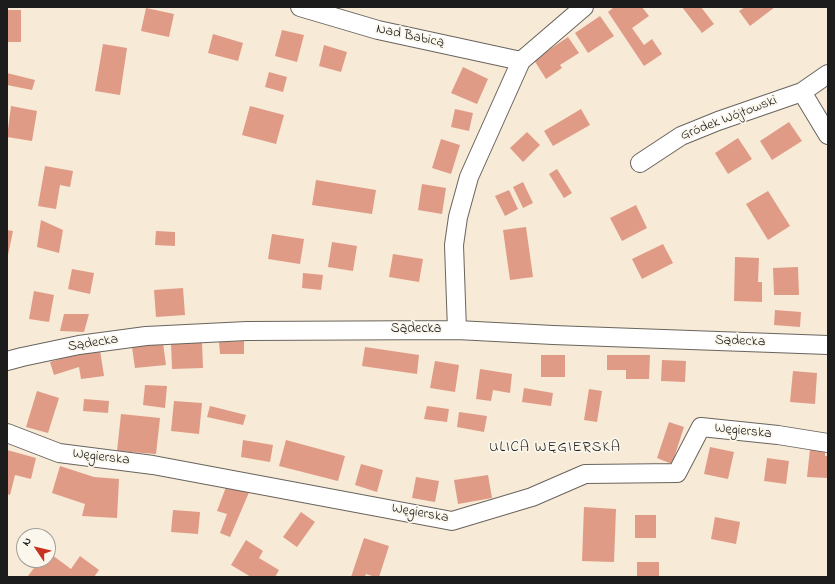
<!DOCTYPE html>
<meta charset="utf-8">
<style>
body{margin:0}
#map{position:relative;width:835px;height:584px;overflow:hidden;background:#f7ead6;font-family:"Indie Flower",sans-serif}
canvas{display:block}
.frame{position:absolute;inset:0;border:8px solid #1c1c1c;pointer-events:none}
.north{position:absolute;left:16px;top:528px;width:40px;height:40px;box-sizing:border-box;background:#fbf7ec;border:1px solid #a29f99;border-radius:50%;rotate:305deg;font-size:11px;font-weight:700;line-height:16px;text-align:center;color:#1c1c1c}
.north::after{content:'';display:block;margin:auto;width:14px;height:18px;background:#c8321e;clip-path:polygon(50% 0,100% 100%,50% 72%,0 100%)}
</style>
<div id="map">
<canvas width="835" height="584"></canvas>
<div class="frame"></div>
<div class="north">N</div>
</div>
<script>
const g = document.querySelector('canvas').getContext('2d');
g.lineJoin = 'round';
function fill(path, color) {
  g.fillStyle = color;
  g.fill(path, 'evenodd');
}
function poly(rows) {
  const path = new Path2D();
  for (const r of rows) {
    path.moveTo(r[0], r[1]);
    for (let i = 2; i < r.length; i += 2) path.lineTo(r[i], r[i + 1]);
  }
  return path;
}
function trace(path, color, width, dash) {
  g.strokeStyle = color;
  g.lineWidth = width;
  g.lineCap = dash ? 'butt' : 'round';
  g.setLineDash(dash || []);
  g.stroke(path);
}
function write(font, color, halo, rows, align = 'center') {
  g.font = font + ' "Indie Flower",sans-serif';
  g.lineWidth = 3.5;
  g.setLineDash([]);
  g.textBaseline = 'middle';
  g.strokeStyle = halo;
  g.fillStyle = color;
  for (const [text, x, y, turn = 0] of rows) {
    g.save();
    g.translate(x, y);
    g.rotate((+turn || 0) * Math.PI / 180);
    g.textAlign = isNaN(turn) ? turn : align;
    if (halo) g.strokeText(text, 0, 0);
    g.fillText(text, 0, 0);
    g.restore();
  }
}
const building = poly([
 [614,7,642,7,649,16,632,28,644,45,652,39,662,54,644,66,608,12],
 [682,7,701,7,714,24,702,33],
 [745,7,775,7,750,26,739,11],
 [146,8,174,14,169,37,141,31],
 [7,10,21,10,21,42,7,42],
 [600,16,614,36,588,53,575,33],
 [282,30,304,35,297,62,275,56],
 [213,34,243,43,238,61,208,53],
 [568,37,579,53,560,65,562,68,546,79,534,60],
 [103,44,127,48,120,95,95,91],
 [324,45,347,52,341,72,319,66],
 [463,67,488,79,477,104,451,93],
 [269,72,287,77,283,92,265,87],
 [7,73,35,80,32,90,7,85],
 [11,106,37,111,32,141,7,137],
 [250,106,284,115,276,144,242,135],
 [455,109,473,113,469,131,451,127],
 [581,109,590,125,553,146,544,131],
 [789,122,802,141,772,160,760,141],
 [527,132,540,145,523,162,510,148],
 [738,138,752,159,728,174,715,153],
 [441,139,460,145,451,174,432,168],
 [45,166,73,171,70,187,60,185,56,209,38,206],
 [557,169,572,193,564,198,549,174],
 [316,180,376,190,372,214,312,205],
 [523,182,533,203,523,208,513,187],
 [422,184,446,188,442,214,418,210],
 [509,190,518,209,505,216,495,196],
 [768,191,790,226,768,240,746,204],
 [636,205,647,228,622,241,610,218],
 [41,220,63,230,59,253,37,247],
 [526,227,533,277,510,280,503,230],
 [7,230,13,231,8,255,7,254],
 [156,231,175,232,175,246,155,245],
 [272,234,304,239,300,264,268,259],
 [332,242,357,246,353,271,328,267],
 [663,244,673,263,642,279,632,259],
 [393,254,423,259,419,282,389,277],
 [735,257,759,258,758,282,762,282,762,302,734,301],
 [798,267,799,295,774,295,773,268],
 [72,269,94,273,90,294,68,289],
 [303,273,323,275,321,290,302,288],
 [183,288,185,315,156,317,154,290],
 [34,291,54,295,49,322,29,319],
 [775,310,801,312,800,327,774,325],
 [64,314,89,314,84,332,60,331],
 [244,341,244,354,220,354,219,342],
 [202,342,203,368,172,369,171,343],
 [163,343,166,365,135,368,132,347],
 [365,347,419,355,417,374,362,366],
 [100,350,104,376,81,379,79,367,54,375,50,362,76,354],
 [541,355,565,355,565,377,541,377],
 [607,355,650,355,649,379,626,379,626,370,607,370],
 [662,360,686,361,685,382,661,381],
 [435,361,459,365,455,392,430,388],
 [480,369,512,374,510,393,493,390,491,401,476,399],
 [793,371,817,373,815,404,790,402],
 [145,385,167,386,165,408,143,405],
 [524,388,553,393,551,406,522,402],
 [589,389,602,391,597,422,584,420],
 [37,391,59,398,48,433,26,427],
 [84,399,109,401,108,413,83,411],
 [174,401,202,403,199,434,171,431],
 [210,406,246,415,243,425,207,417],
 [427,406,449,409,447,422,424,419],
 [459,412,487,416,484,432,457,427],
 [121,414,160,418,156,454,117,451],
 [669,422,684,427,672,464,657,458],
 [243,440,273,445,270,462,241,457],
 [286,440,345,456,338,481,279,466],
 [710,447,734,452,728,479,704,474],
 [810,449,825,450,825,456,828,456,828,478,807,477],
 [7,450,36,458,31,479,15,475,10,495,7,494],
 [767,458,789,461,786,484,764,481],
 [361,464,383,470,377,492,355,485],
 [60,466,94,477,119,479,117,518,82,516,85,504,52,493],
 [488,475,492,498,458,504,454,480],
 [416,477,439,481,435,502,412,498],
 [226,487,250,490,230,537,220,533,227,514,217,511],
 [584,507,616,509,614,562,582,561],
 [173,510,200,512,198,534,171,532],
 [301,512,315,522,297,547,283,537],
 [635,515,656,515,656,538,635,538],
 [715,517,740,522,736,544,711,539],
 [364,538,389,546,379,577,375,577,366,574,365,577,351,577],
 [246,540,263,551,259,558,279,570,275,577,251,577,231,565],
 [48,552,71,569,80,556,99,570,94,577,28,576,40,560,48,560],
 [637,562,659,562,659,577,637,577]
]);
const minor = poly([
 [300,7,378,30,521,61],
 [802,92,828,135],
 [640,163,681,136,718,121,802,92,828,74],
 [457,330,454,245,458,217,469,177,521,61,584,7],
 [7,361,22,357,79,345,146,336,247,331,457,330,553,335,828,345],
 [7,433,59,453,153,465,452,521,532,497,585,474,677,473,701,427,778,435,828,443]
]);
const streetNames = [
 ["Nad Babicą",410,37,12],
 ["Gródek Wójtowski",729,119,-21],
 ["Sądecka",416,330],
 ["Sądecka",740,342,2],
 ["Sądecka",93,344,-9],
 ["Węgierska",743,432,6],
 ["Węgierska",101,458,7],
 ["Węgierska",420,514,10]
];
const neighbourhoodNames = [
 ["ULICA WĘGIERSKA",555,449]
];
fill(building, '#e09b87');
trace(minor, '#69645d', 20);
trace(minor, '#fff', 18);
write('14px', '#1c1c1c', '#fbf7ec', streetNames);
g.letterSpacing = '1px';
write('15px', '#1c1c1c', '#fbf7ec', neighbourhoodNames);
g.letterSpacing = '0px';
</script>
